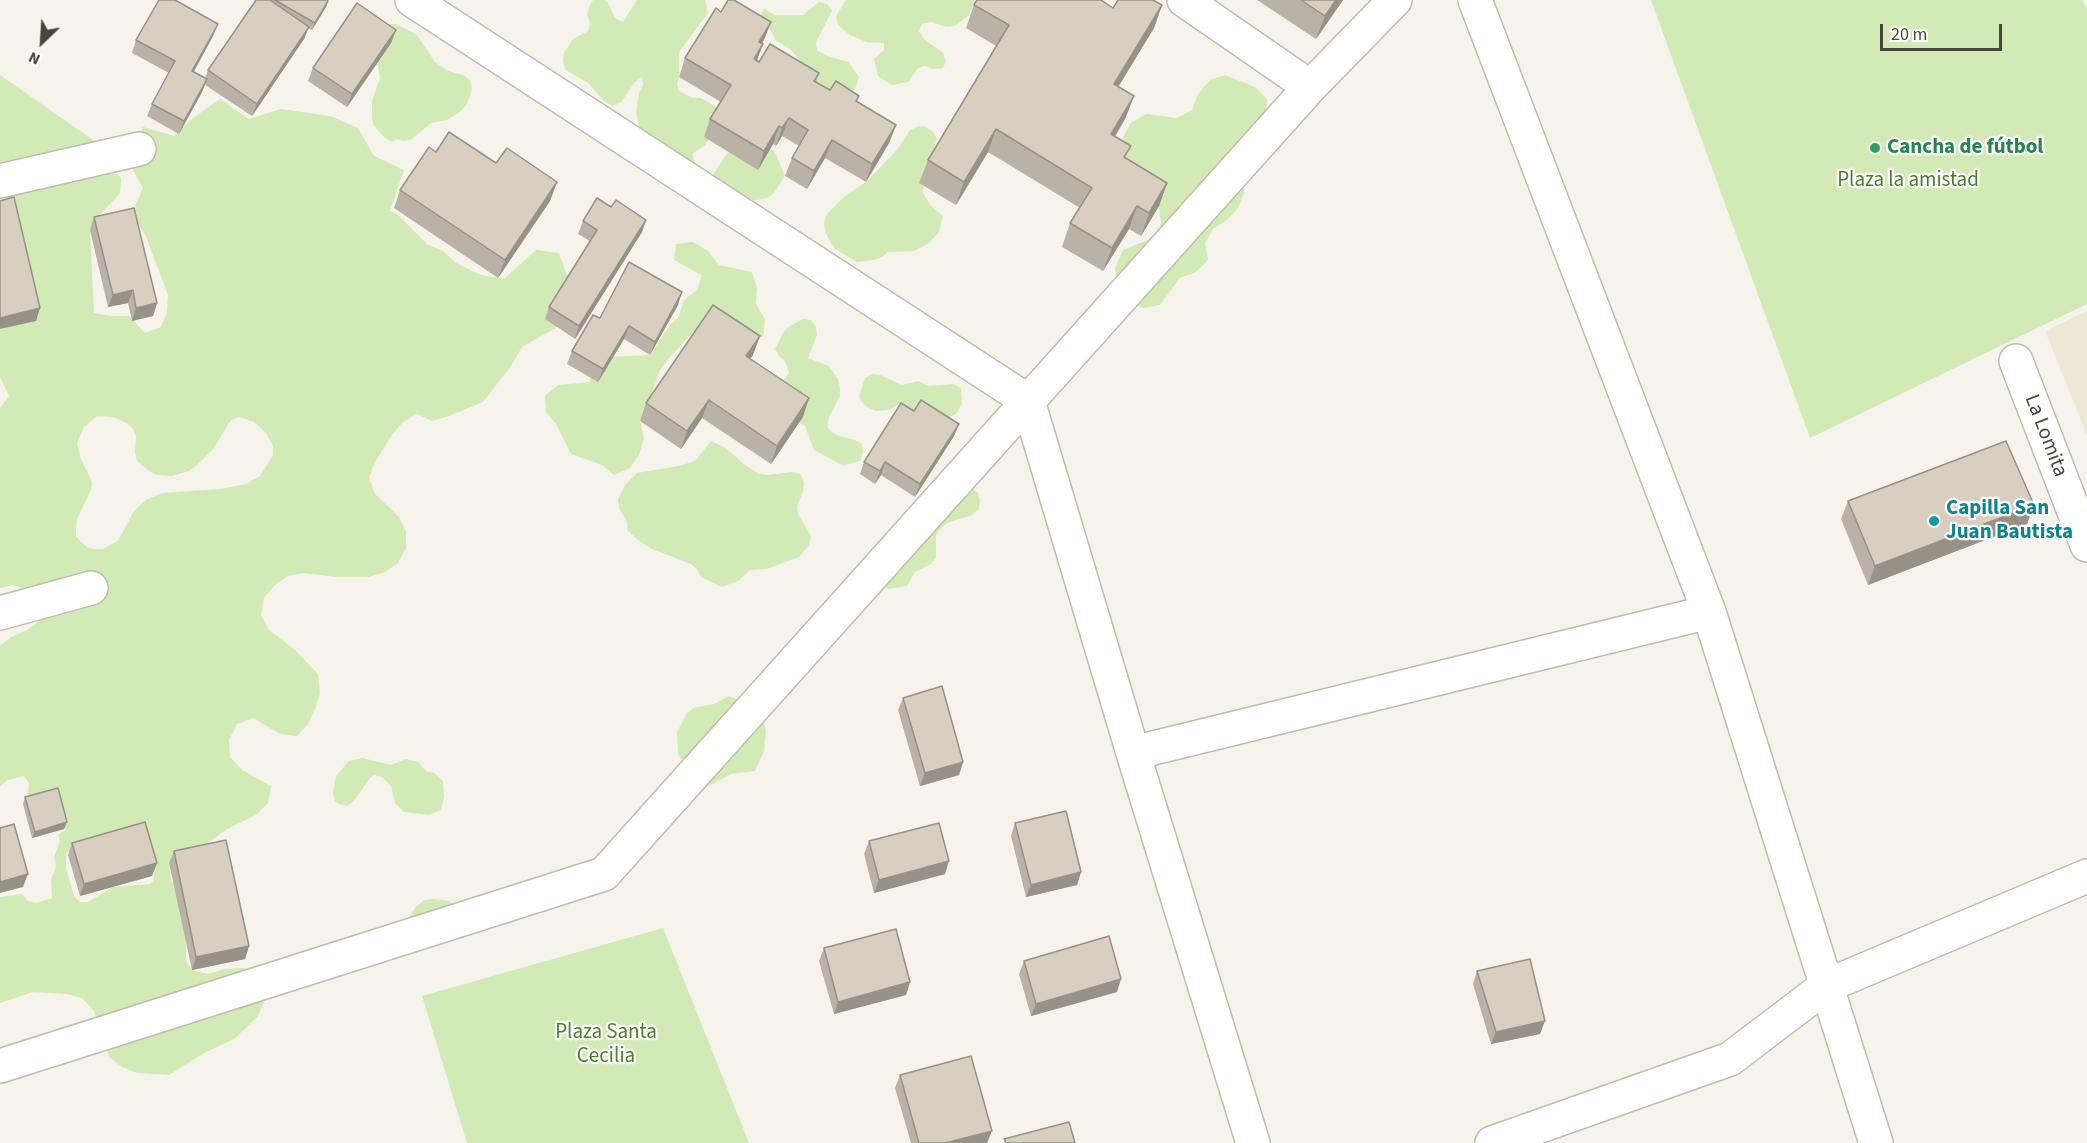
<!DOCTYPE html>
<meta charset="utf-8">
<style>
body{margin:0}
#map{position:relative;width:2087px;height:1143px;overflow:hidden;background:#f6f3ec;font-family:"Source Sans 3",sans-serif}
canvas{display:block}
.north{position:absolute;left:12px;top:12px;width:60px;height:60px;-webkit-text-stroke:4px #fff;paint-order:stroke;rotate:205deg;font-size:16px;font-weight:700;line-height:24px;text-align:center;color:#4b4439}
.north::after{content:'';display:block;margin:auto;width:21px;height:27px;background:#4b4439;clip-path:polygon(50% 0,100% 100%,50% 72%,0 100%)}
.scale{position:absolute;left:1880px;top:24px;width:122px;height:27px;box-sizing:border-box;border:3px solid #4b4439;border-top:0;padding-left:8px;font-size:18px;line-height:21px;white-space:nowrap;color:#4b4439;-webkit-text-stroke:4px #fff;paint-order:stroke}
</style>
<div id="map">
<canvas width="2087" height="1143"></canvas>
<div class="north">N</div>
<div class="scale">20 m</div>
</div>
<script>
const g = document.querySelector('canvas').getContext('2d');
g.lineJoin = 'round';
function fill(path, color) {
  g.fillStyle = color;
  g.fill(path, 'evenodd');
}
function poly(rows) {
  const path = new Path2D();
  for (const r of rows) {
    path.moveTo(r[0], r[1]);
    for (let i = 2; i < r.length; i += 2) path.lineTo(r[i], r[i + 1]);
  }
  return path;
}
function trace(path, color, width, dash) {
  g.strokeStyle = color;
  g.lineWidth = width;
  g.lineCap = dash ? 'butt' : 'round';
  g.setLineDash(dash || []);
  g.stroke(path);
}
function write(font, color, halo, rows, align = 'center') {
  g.font = font + ' "Source Sans 3",sans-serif';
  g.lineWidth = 4.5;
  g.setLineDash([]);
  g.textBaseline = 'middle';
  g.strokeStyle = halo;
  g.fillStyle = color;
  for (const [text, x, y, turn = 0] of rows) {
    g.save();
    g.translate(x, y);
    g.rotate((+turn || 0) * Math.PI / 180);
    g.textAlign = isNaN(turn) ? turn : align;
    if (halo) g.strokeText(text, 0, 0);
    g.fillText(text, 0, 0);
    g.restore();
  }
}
const education = poly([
 [2087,311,2087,435,2045,331]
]);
const green = poly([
 [593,0,604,0,608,3,615,18,623,22,637,0,705,0,708,13,679,52,679,77,677,84,679,91,693,98,701,98,716,107,717,115,710,138,705,145,692,154,698,170,642,138,636,113,639,93,643,85,642,77,635,82,621,102,613,106,605,102,588,83,566,70,563,62,564,53,573,39,588,31,590,23,587,15,589,7],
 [846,0,974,0,975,2,968,16,955,26,946,27,931,22,922,24,919,31,924,39,943,53,946,61,943,68,933,69,925,66,918,68,908,82,892,85,878,76,874,59,884,50,884,43,867,42,859,39,850,35,838,25,836,16],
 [1651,0,2083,0,2087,9,2087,304,1810,438],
 [819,2,827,4,832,11,816,42,817,50,827,56,848,62,859,77,855,89,849,95,826,103,806,67,790,49,775,40,772,32,766,27,760,16,764,9,775,15,803,15],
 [387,24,396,24,417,35,435,62,448,71,463,75,470,80,472,89,467,104,461,111,447,120,431,123,412,139,404,141,396,139,392,142,385,138,374,126,372,118,372,101,380,78,377,62],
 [0,75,99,144,0,166],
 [1225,75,1255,87,1267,99,1266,116,1244,177,1244,193,1238,208,1227,220,1213,229,1205,243,1208,260,1196,272,1180,278,1160,305,1143,308,1128,300,1118,286,1115,268,1123,250,1153,238,1161,224,1159,206,1157,195,1131,171,1125,154,1123,137,1131,123,1146,114,1177,118,1192,110,1198,94,1210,80],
 [220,99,249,119,281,109,330,116,358,128,374,156,404,170,390,211,396,213,427,244,443,251,456,263,481,275,504,279,536,250,559,253,566,273,574,282,576,309,554,329,522,347,511,366,483,402,449,416,432,421,417,414,403,422,392,435,375,462,369,478,375,494,399,517,406,531,406,548,398,563,385,572,369,577,337,577,304,573,288,576,275,585,264,598,261,615,269,630,295,650,318,674,320,694,315,709,308,724,297,736,280,734,253,718,237,724,229,740,230,757,242,770,271,786,268,803,256,815,227,829,199,849,182,850,169,864,171,881,182,894,186,927,186,961,192,970,208,974,225,969,242,968,259,971,271,985,258,1016,234,1039,204,1053,169,1075,137,1073,122,1067,109,1057,94,1011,82,998,66,994,33,992,0,1003,0,897,22,894,28,901,36,903,52,898,51,880,56,866,54,857,60,841,58,835,65,830,63,816,27,801,29,783,24,776,8,780,0,786,0,646,11,637,27,630,39,621,27,590,13,585,0,588,0,408,9,396,0,377,0,330,5,327,0,187,65,177,72,182,108,168,115,172,121,178,120,193,98,217,90,230,94,313,112,316,129,316,145,333,161,327,167,312,168,295,145,234,131,215,143,188,128,161,143,127,174,136,193,118],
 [97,416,113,417,127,423,133,429,136,436,135,452,137,461,149,471,157,475,172,476,189,471,196,466,214,448,231,420,239,417,254,422,266,433,273,446,273,455,260,476,246,484,221,489,162,493,146,500,134,511,118,541,103,549,94,549,87,547,80,541,76,536,76,528,77,519,91,490,92,482,81,459,77,443,84,427],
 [144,833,150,839,155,869,153,881,150,884,113,887,88,902,80,902,74,896,66,868,66,853,78,847],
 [919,126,926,127,933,132,937,138,923,185,923,193,931,206,943,216,939,232,929,243,914,251,888,252,882,257,874,260,857,262,835,249,828,238,825,230,824,222,827,214,845,196,866,182,897,150,910,130],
 [764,146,771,148,776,154,785,176,774,193,768,198,751,201,712,176,726,155,732,150],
 [693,242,708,251,719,265,752,272,757,288,756,304,765,319,763,337,747,336,707,323,693,332,670,357,660,370,649,402,640,421,644,438,639,455,630,468,614,475,602,465,571,454,556,424,546,412,545,396,558,385,590,382,592,367,606,357,650,355,668,328,679,316,684,300,697,290,702,275,674,260,676,244],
 [803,319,811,320,816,327,817,335,808,358,829,366,838,379,840,388,840,396,829,417,827,426,831,432,839,436,855,440,862,444,863,452,860,461,845,465,846,467,814,450,805,426,798,422,779,386,789,373,785,361,779,356,775,349,783,333,788,327],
 [872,374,880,375,902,385,918,381,929,386,954,384,961,388,962,403,956,414,937,423,906,410,901,403,888,410,875,411,864,405,859,397,865,378],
 [711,441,726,448,745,465,759,474,768,475,792,472,800,474,804,482,803,491,797,506,798,514,811,536,809,545,799,557,767,569,750,570,738,581,722,587,701,577,697,569,691,564,652,549,638,540,627,530,627,522,619,508,618,499,625,485,637,473,679,466,695,461],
 [972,488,978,493,980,501,979,509,972,515,947,523,941,528,936,535,936,558,931,564,915,572,907,586,889,589,882,586],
 [729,696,749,705,763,719,766,731,764,751,755,771,731,774,709,786,687,769,678,754,677,732,687,713,694,708,714,704],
 [362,758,391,765,406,759,418,762,426,771,434,773,443,781,444,797,441,810,429,815,404,812,395,803,391,786,382,777,374,775,370,778,354,801,347,806,339,804,335,801,333,794,336,776,349,761],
 [433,899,450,901,456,906,406,927,408,919,415,908,424,900],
 [663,928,749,1143,467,1143,422,996]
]);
const street = poly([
 [412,0,1028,401,1133,753,1253,1143],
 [1184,0,1310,87],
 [1475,0,1709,612,1876,1143],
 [0,181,139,149],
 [2016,361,2087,545],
 [0,613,91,588],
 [1133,753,1709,612],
 [0,1066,604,874,1310,87,1395,0],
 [1492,1143,1730,1059,1826,986,2087,876]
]);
const wall = poly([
 [256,0,327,0,326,7,312,30,308,28,304,39,252,116,205,85,202,92,179,134,147,116,152,104,169,73,132,53,136,40,218,24,213,36,194,72,205,78,208,70],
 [1257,0,1343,0,1316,39],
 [974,5,1113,8,1162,5,1154,28,1118,87,1134,96,1125,119,1115,137,1126,158,1167,183,1159,206,1141,236,1129,229,1103,271,1062,247,1070,223,1080,208,988,152,956,205,919,183,928,160,996,46,966,28],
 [721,12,771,22,762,44,757,61,759,62,819,73,816,82,830,90,857,102,896,125,889,143,866,182,825,158,807,189,785,176,792,158,799,146,782,136,776,146,773,144,758,170,704,137,710,119,721,102,679,77,685,58],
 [396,30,391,43,347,107,308,81,313,68],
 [436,152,496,163,557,182,550,201,498,278,394,208,400,190],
 [611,207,646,220,642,232,575,339,545,319,549,307,590,241,578,234,583,221],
 [94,217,157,303,153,316,132,321,128,303,108,307,90,230],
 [678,305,650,355,624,339,598,382,567,364,572,351,600,318],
 [753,355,750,359,803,417,771,464,702,418,681,449,640,421,646,403],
 [914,411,959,424,954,436,915,497,881,475,875,484,860,474,864,462],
 [1848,501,2034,505,2027,524,1868,585,1841,519],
 [903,698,963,762,959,775,920,786,898,710],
 [25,797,67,822,64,829,32,838,23,804],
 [1015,823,1081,872,1077,885,1026,897,1011,836],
 [869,841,945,874,874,893,864,854],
 [72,843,157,863,152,876,80,896,68,855],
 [174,851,249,946,245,959,192,970,169,863],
 [824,948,910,982,906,995,834,1014,819,961],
 [1024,961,1117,992,1031,1016,1019,974],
 [1477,971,1540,1034,1491,1044,1473,984],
 [900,1075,987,1143,911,1143,895,1088]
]);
const shadedWall = poly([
 [1336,0,1343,0,1316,39,1325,16],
 [328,1,326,7,312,30,315,23],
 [1162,5,1154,28,1106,107,1114,84],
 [771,22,764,40,752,61,759,42],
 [218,24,213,36,187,83,192,71],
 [309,27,304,39,252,116,257,104],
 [396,30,391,43,347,107,352,94],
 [763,44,756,63,754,59],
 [207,79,202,92,179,134,184,121],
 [1134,96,1125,119,1102,157,1111,134],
 [789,118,782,136,776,146,782,128],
 [896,125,889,143,866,182,872,164],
 [779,126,773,144,758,170,764,151],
 [996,129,988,152,956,205,964,182],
 [832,140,825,158,807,189,814,171],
 [557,182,550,201,498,278,505,260],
 [1167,183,1159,206,1141,236,1149,213],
 [1137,206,1129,229,1103,271,1112,248],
 [646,220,642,232,575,339,579,326],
 [133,290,128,303,108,307,113,295],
 [682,292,678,305,650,355,655,342],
 [157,303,153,316,132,321,136,308],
 [40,308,36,321,0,329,0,318],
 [629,326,624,339,598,382,603,369],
 [760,336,753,355,739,374,746,356],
 [809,398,803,417,771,464,777,446],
 [709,400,702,418,681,449,687,431],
 [959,424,954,436,915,497,920,484],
 [885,462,881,475,875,484,880,471],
 [2034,505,2027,524,1868,585,1875,566],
 [963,762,959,775,920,786,925,773],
 [67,822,64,829,32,838,35,832],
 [949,861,945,874,874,893,879,880],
 [157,863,152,876,80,896,84,884],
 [1081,872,1077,885,1026,897,1031,885],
 [28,874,23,887,0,893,0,882],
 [249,946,245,959,192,970,196,957],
 [1121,979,1117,992,1031,1016,1036,1004],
 [910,982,906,995,834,1014,838,1002],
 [1545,1021,1540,1034,1491,1044,1496,1032],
 [992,1131,987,1143,945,1143]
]);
const building = poly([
 [159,0,175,0,218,24,192,71,207,79,184,121,152,104,175,61,136,40,159,0],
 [256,0,270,0,309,27,257,104,208,70,256,0],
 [275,0,327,0,328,1,315,23,275,0],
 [728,0,734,0,771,22,759,42,763,44,754,59,759,62,770,44,819,73,814,81,830,90,836,81,859,96,856,101,896,125,872,164,832,140,814,171,792,158,808,130,789,118,782,128,779,126,764,151,710,119,731,85,685,58,716,8,721,12,728,0],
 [977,0,1101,0,1113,8,1118,0,1153,0,1162,5,1114,84,1134,96,1111,134,1131,146,1124,157,1167,183,1149,213,1137,206,1112,248,1070,223,1092,188,996,129,964,182,928,160,1009,25,974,5,977,0],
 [1301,0,1336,0,1325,16,1301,0],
 [357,3,396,30,352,94,313,68,357,3],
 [449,132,496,163,507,148,557,182,505,260,400,190,429,147,436,152,449,132],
 [14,197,40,308,0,318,0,201,14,197],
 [597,198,611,207,616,200,646,220,579,326,549,307,597,230,583,221,597,198],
 [134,208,157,303,136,308,133,290,113,295,94,217,134,208],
 [629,262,682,292,655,342,629,326,603,369,572,351,593,315,600,318,629,262],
 [713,305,760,336,746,356,809,398,777,446,709,400,687,431,646,403,713,305],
 [921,400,959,424,920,484,885,462,880,471,864,462,901,403,914,411,921,400],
 [2006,441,2034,505,1875,566,1848,501,2006,441],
 [942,686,963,762,925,773,903,698,942,686],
 [58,788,67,822,35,832,25,797,58,788],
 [1066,811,1081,872,1031,885,1015,823,1066,811],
 [145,822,157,863,84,884,72,843,145,822],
 [939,823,949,861,879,880,869,841,939,823],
 [14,824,28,874,0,882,0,828,14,824],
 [226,840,249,946,196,957,174,851,226,840],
 [896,929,910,982,838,1002,824,948,896,929],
 [1109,936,1121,979,1036,1004,1024,961,1109,936],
 [1530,959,1545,1021,1496,1032,1477,971,1530,959],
 [971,1056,992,1131,945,1143,919,1143,900,1075,971,1056],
 [1069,1122,1075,1143,1006,1143,1004,1139,1069,1122]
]);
const markers = [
 [1875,148,6,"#2e9e5b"],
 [1934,521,6,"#0f9aa8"]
];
const leisureNames = [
 ["Cancha de fútbol",1887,148]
];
const parkNames = [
 ["Plaza la amistad",1908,181],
 ["Plaza Santa",606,1033],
 ["Cecilia",606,1057]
];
const streetNames = [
 ["La Lomita",2045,436,69]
];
const cultureNames = [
 ["Capilla San",1946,509],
 ["Juan Bautista",1946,533]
];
fill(education, '#efe8d6');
fill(green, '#d2eab5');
trace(street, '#c2bbae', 36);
trace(street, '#fff', 33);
fill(wall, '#bab2a6');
fill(shadedWall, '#979187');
fill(building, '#d8cfc1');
trace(building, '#979187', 1.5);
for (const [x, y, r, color] of markers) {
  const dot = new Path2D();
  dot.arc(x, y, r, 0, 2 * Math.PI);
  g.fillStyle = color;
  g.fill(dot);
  trace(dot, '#fff', 2);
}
write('bold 21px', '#27864d', '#fff', leisureNames, 'left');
write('21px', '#4a7f2a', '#fff', parkNames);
write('21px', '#4b4439', '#fff', streetNames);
write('bold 21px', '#0d838f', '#fff', cultureNames, 'left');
</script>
